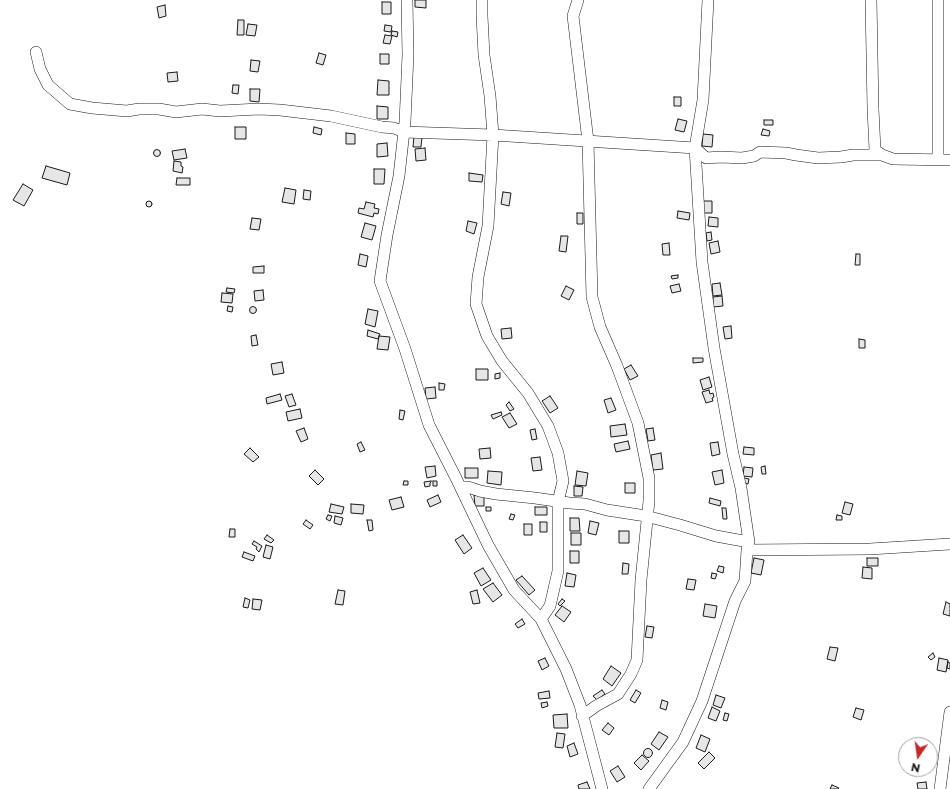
<!DOCTYPE html>
<style>
body{margin:0}
#map{position:relative;width:950px;height:789px;overflow:hidden;background:#fff;font-family:Montserrat,sans-serif}
canvas{display:block}
.north{position:absolute;left:898px;top:737px;width:40px;height:40px;box-sizing:border-box;background:#fff;border:1px solid #a3a3a3;border-radius:50%;rotate:193deg;font-size:11px;font-weight:700;line-height:16px;text-align:center;color:#1a1a1a}
.north::after{content:'';display:block;margin:auto;width:14px;height:18px;background:#c62828;clip-path:polygon(50% 0,100% 100%,50% 72%,0 100%)}
</style>
<div id="map">
<canvas width="950" height="789"></canvas>
<div class="north">N</div>
</div>
<script>
const g = document.querySelector('canvas').getContext('2d');
g.lineJoin = 'round';
function fill(path, color) {
  g.fillStyle = color;
  g.fill(path, 'evenodd');
}
function poly(rows) {
  const path = new Path2D();
  for (const r of rows) {
    if (r.length === 3) {
      path.moveTo(r[0] + r[2], r[1]);
      path.arc(r[0], r[1], r[2], 0, 2 * Math.PI);
      continue;
    }
    path.moveTo(r[0], r[1]);
    for (let i = 2; i < r.length; i += 2) path.lineTo(r[i], r[i + 1]);
  }
  return path;
}
function trace(path, color, width, dash) {
  g.strokeStyle = color;
  g.lineWidth = width;
  g.lineCap = dash ? 'butt' : 'round';
  g.setLineDash(dash || []);
  g.stroke(path);
}
const building = poly([
 [415,0,426,0,426,8,415,7,415,0],
 [382,2,391,2,391,14,382,14,382,2],
 [165,5,166,16,159,18,157,7,165,5],
 [238,20,244,20,244,35,237,35,238,20],
 [248,24,257,25,255,36,246,35,248,24],
 [385,25,392,26,391,32,384,31,385,25],
 [392,31,398,32,397,37,391,35,392,31],
 [385,35,392,36,390,44,383,43,385,35],
 [319,53,326,55,323,65,316,63,319,53],
 [380,54,389,54,389,64,380,64,380,54],
 [251,60,260,61,258,72,250,71,251,60],
 [177,72,178,81,168,82,167,73,177,72],
 [378,80,389,81,389,95,377,95,378,80],
 [233,85,239,85,238,94,232,93,233,85],
 [250,89,260,89,259,102,250,101,250,89],
 [674,97,681,97,681,106,674,106,674,97],
 [377,106,388,107,388,119,377,119,377,106],
 [678,119,687,121,684,132,675,130,678,119],
 [764,120,773,120,773,125,764,125,764,120],
 [235,127,246,127,246,139,235,139,235,127],
 [314,127,322,129,321,135,313,133,314,127],
 [763,129,770,131,769,136,761,135,763,129],
 [346,133,355,134,355,144,346,144,346,133],
 [703,134,713,135,712,147,702,146,703,134],
 [414,136,422,137,421,147,413,147,414,136],
 [387,143,388,156,377,157,377,144,387,143],
 [425,148,426,160,416,161,415,149,425,148],
 [185,149,187,158,174,160,172,151,185,149],
 [157,153,3.5],
 [174,161,181,162,181,166,183,167,182,173,173,171,174,161],
 [46,166,70,173,67,185,42,178,46,166],
 [374,169,385,169,384,184,374,184,374,169],
 [469,173,483,175,482,182,469,181,469,173],
 [177,178,190,178,190,185,176,185,177,178],
 [23,184,33,190,24,206,13,200,23,184],
 [285,188,296,190,294,204,282,202,285,188],
 [304,190,311,191,310,200,303,199,304,190],
 [503,192,511,193,509,206,501,204,503,192],
 [703,201,712,201,712,213,703,213,703,201],
 [149,204,3],
 [366,202,375,204,374,208,379,209,378,214,374,213,373,217,358,213,359,208,364,209,366,202],
 [678,211,690,213,689,220,677,218,678,211],
 [577,213,583,213,583,224,577,224,577,213],
 [709,217,718,218,718,227,708,226,709,217],
 [252,218,261,219,259,230,250,229,252,218],
 [468,221,477,223,474,234,466,231,468,221],
 [365,223,376,226,372,240,361,237,365,223],
 [711,232,712,240,707,241,706,233,711,232],
 [561,236,568,236,566,252,559,251,561,236],
 [718,241,720,252,711,254,709,243,718,241],
 [669,243,670,255,663,255,662,244,669,243],
 [360,254,368,256,366,267,358,265,360,254],
 [856,254,860,254,860,265,855,265,856,254],
 [264,266,264,273,253,273,253,267,264,266],
 [678,275,678,278,672,279,671,276,678,275],
 [720,283,722,295,713,296,712,284,720,283],
 [679,284,681,291,672,293,670,286,679,284],
 [566,286,574,290,569,300,561,296,566,286],
 [227,288,235,289,234,293,226,292,227,288],
 [263,290,264,300,255,301,254,291,263,290],
 [222,293,233,294,232,303,221,302,222,293],
 [722,296,723,306,713,307,713,297,722,296],
 [228,306,233,307,232,312,227,311,228,306],
 [253,310,3.5],
 [368,309,378,311,375,327,365,324,368,309],
 [731,326,732,338,725,339,723,327,731,326],
 [511,328,512,338,502,339,501,329,511,328],
 [368,330,380,334,378,339,367,336,368,330],
 [256,335,258,345,252,346,251,336,256,335],
 [379,336,390,337,388,350,377,349,379,336],
 [859,339,865,340,865,348,859,348,859,339],
 [693,358,703,358,703,362,693,363,693,358],
 [282,362,284,373,273,375,271,364,282,362],
 [631,365,638,376,630,380,624,369,631,365],
 [476,369,488,369,488,380,476,380,476,369],
 [500,373,500,378,495,379,495,374,500,373],
 [709,377,712,387,703,390,700,380,709,377],
 [439,383,445,384,444,390,439,390,439,383],
 [435,387,436,398,426,399,425,388,435,387],
 [709,390,710,394,713,393,714,397,712,398,713,401,706,403,702,392,709,390],
 [280,394,282,400,267,404,266,398,280,394],
 [292,394,296,405,289,407,285,396,292,394],
 [550,396,558,408,550,413,542,401,550,396],
 [611,398,616,410,608,413,604,400,611,398],
 [509,402,514,409,510,411,506,405,509,402],
 [300,409,302,418,288,421,286,412,300,409],
 [400,410,405,411,403,420,399,419,400,410],
 [501,412,502,415,493,419,491,415,501,412],
 [510,413,517,424,509,428,502,417,510,413],
 [625,424,627,435,611,437,610,426,625,424],
 [304,428,308,439,301,442,296,431,304,428],
 [653,428,655,440,648,441,646,429,653,428],
 [535,429,537,439,532,440,530,430,535,429],
 [628,441,630,449,616,452,614,444,628,441],
 [361,442,365,450,360,452,357,444,361,442],
 [718,442,720,454,712,456,710,443,718,442],
 [744,447,754,448,754,455,743,454,744,447],
 [250,448,259,457,253,462,244,454,250,448],
 [490,448,491,458,480,459,479,449,490,448],
 [661,453,663,469,653,470,651,455,661,453],
 [540,457,542,470,533,471,531,458,540,457],
 [435,466,436,476,427,478,425,467,435,466],
 [765,466,766,474,762,474,761,467,765,466],
 [744,467,753,468,752,477,743,476,744,467],
 [465,468,478,468,478,478,465,478,465,468],
 [315,470,324,479,318,485,309,476,315,470],
 [722,470,724,483,715,485,712,472,722,470],
 [488,471,502,472,501,485,487,483,488,471],
 [577,471,588,473,586,486,575,485,577,471],
 [744,478,749,479,748,484,743,483,744,478],
 [404,481,408,481,408,485,403,485,404,481],
 [431,481,431,482,430,483,430,486,425,487,424,482,431,481],
 [433,481,437,481,437,486,433,486,433,481],
 [625,483,635,483,635,493,625,493,625,483],
 [574,486,583,487,582,496,574,496,574,486],
 [438,495,441,502,430,507,427,500,438,495],
 [474,495,484,495,484,506,475,506,474,495],
 [401,497,404,507,392,510,389,500,401,497],
 [710,498,721,501,720,506,709,503,710,498],
 [845,502,853,504,850,515,842,513,845,502],
 [331,504,344,507,342,514,329,512,331,504],
 [351,504,364,505,363,514,351,513,351,504],
 [486,507,491,507,491,511,486,511,486,507],
 [535,507,547,507,547,515,535,515,535,507],
 [722,508,726,508,727,519,723,519,722,508],
 [511,514,515,515,513,520,509,519,511,514],
 [328,515,332,516,330,521,326,519,328,515],
 [837,515,842,516,842,520,836,520,837,515],
 [335,516,343,518,341,525,334,523,335,516],
 [570,518,579,518,580,531,570,531,570,518],
 [306,520,313,525,310,529,303,524,306,520],
 [367,520,372,520,373,530,369,531,367,520],
 [590,521,599,523,596,535,588,533,590,521],
 [540,522,547,522,547,532,540,532,540,522],
 [524,524,532,524,532,535,524,535,524,524],
 [230,529,235,529,235,537,229,537,230,529],
 [619,531,629,531,629,543,619,543,619,531],
 [571,533,581,533,581,545,571,545,571,533],
 [267,535,274,540,271,543,264,539,267,535],
 [463,535,472,548,464,554,455,540,463,535],
 [254,541,262,546,259,552,256,549,257,547,252,544,254,541],
 [266,545,273,547,270,559,263,557,266,545],
 [570,551,579,551,579,563,570,563,570,551],
 [244,552,255,556,253,561,242,557,244,552],
 [754,558,764,560,761,575,751,573,754,558],
 [867,558,878,558,878,566,867,566,867,558],
 [623,563,629,564,628,574,622,574,623,563],
 [719,566,724,567,723,573,717,571,719,566],
 [863,567,872,568,872,579,862,578,863,567],
 [483,568,491,580,481,586,474,573,483,568],
 [567,573,576,575,574,587,565,586,567,573],
 [712,573,717,574,715,579,711,578,712,573],
 [522,576,535,590,529,595,516,580,522,576],
 [688,579,696,580,694,590,686,589,688,579],
 [493,583,502,595,493,602,483,589,493,583],
 [338,590,345,591,343,605,335,604,338,590],
 [477,590,480,603,473,604,470,592,477,590],
 [245,598,250,600,248,608,243,607,245,598],
 [253,599,262,600,260,610,252,609,253,599],
 [562,599,565,601,560,606,558,604,562,599],
 [946,602,950,604,950,616,943,614,946,602],
 [705,604,717,606,715,618,703,616,705,604],
 [562,606,571,612,564,622,555,615,562,606],
 [522,619,525,624,518,628,515,624,522,619],
 [647,626,654,627,652,638,645,637,647,626],
 [830,647,838,648,835,661,827,659,830,647],
 [933,653,935,657,931,660,928,657,933,653],
 [545,658,549,666,542,670,538,661,545,658],
 [939,658,948,660,946,672,937,670,939,658],
 [948,662,950,663,950,669,947,668,948,662],
 [611,666,621,673,612,686,603,679,611,666],
 [602,690,605,694,597,700,593,696,602,690],
 [636,690,641,693,635,703,630,700,636,690],
 [549,691,550,698,539,699,538,693,549,691],
 [716,695,725,698,721,708,713,705,716,695],
 [662,700,668,702,666,710,660,708,662,700],
 [547,702,548,706,542,708,541,703,547,702],
 [712,707,720,711,716,721,708,718,712,707],
 [856,708,864,710,861,720,853,717,856,708],
 [725,713,729,714,727,721,723,720,725,713],
 [567,714,568,728,554,728,553,715,567,714],
 [608,723,614,728,609,735,602,730,608,723],
 [659,732,668,737,659,750,651,744,659,732],
 [557,733,565,734,563,748,555,747,557,733],
 [701,735,710,739,705,752,696,748,701,735],
 [574,743,578,754,570,757,567,746,574,743],
 [648,753,4.5],
 [709,752,715,758,704,769,698,763,709,752],
 [642,755,649,761,641,770,634,763,642,755],
 [618,766,625,777,617,782,610,771,618,766],
 [587,782,590,789,579,789,578,785,587,782],
 [926,782,927,789,918,789,917,783,926,782],
 [832,785,839,788,838,789,830,789,832,785]
]);
const minor = poly([
 [407,0,408,55,405,122,399,176,387,235,380,281,405,349,429,425,456,478,488,545,514,590,541,619,566,669,580,705,602,789],
 [482,0,482,16,484,55,490,96,493,135,488,226,478,277,476,304,487,336,502,361,528,393,548,426,558,453,563,481,558,502,558,571,550,606,541,619],
 [578,0,573,16,588,141,592,297,600,327,617,366,638,423,649,478,649,501,641,580,637,660,631,674,618,694,596,706,582,716],
 [708,0,703,100,695,148,702,262,714,348,733,454,741,488,749,542,747,550],
 [871,0,873,109,875,150,882,155,893,159,950,160],
 [36,52,40,69,48,85,70,104,92,108,127,111,139,109,159,109,176,112,202,109,220,111,259,109,280,110,331,116,382,127,394,128,404,132,493,135,695,148,706,158,721,157,742,158,754,156,760,152,786,153,796,155,818,158,841,157,853,155,882,155],
 [938,160,938,0],
 [461,487,468,487,480,491,496,494,535,498,569,503,585,504,607,510,646,516,680,525,716,536,749,542],
 [649,789,683,742,702,701,735,601,745,581,747,550,870,549,950,544],
 [940,789,950,712]
]);
fill(building, '#e6e6e6');
trace(building, '#1a1a1a', 1);
trace(minor, '#1a1a1a', 12);
trace(minor, '#fff', 11);
</script>
